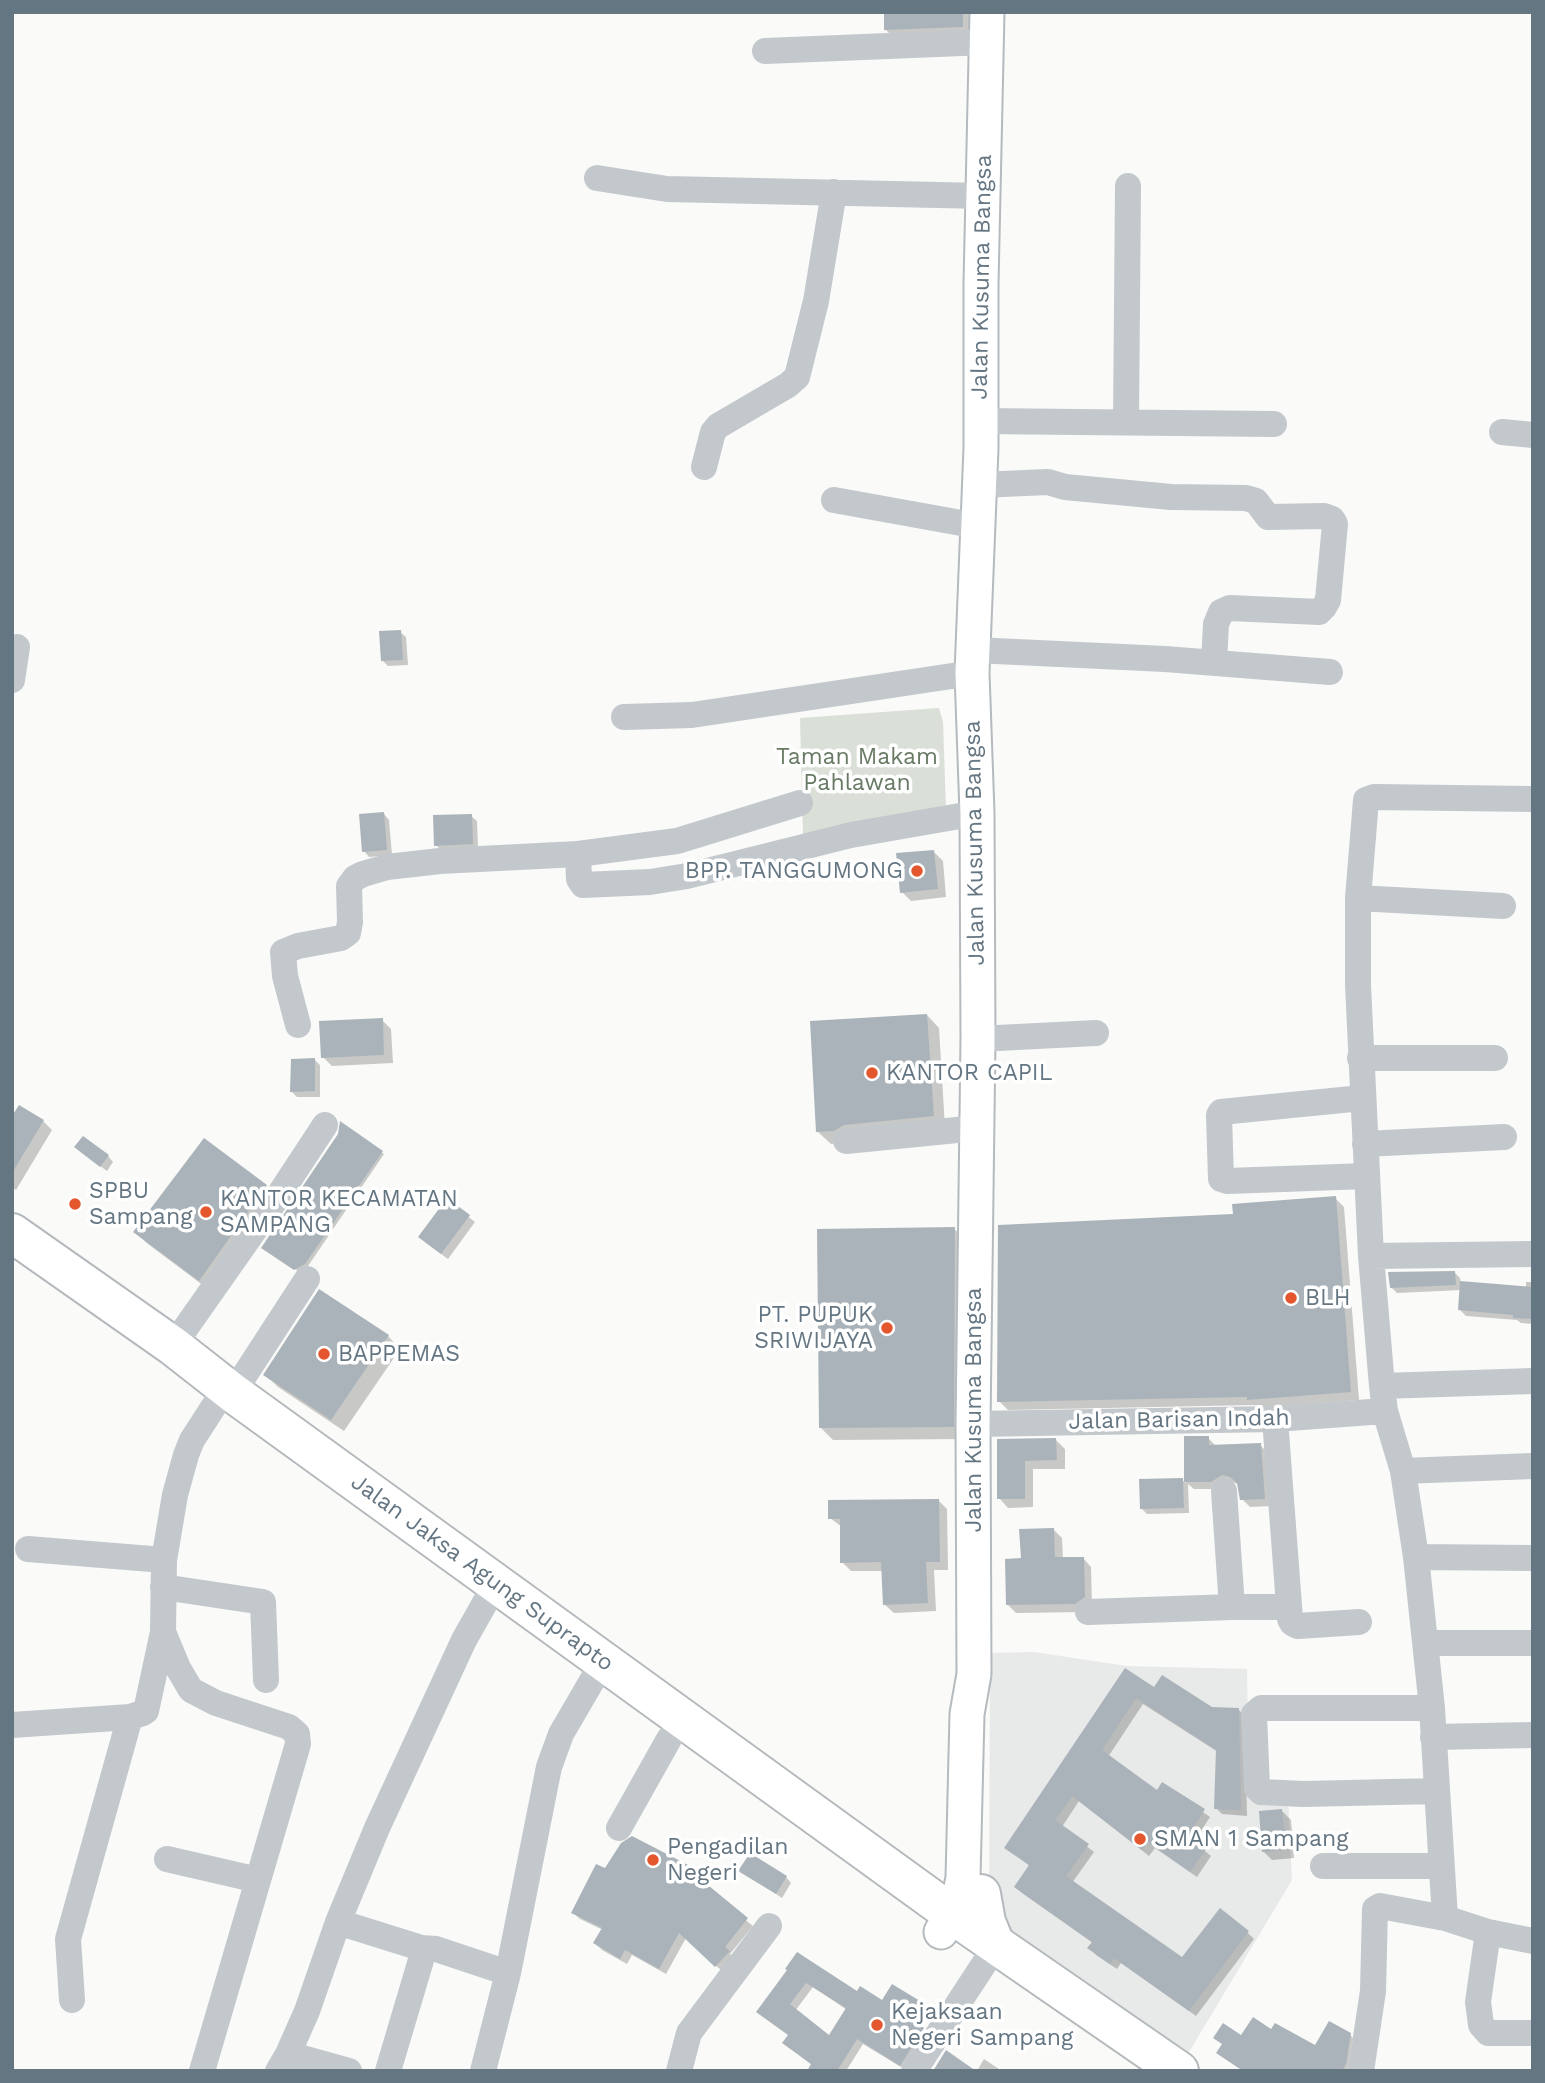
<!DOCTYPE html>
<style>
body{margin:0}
#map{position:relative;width:1545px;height:2083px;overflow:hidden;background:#fafaf8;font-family:"Work Sans",sans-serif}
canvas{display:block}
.frame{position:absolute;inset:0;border:14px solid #657683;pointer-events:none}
</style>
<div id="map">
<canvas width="1545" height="2083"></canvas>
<div class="frame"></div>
</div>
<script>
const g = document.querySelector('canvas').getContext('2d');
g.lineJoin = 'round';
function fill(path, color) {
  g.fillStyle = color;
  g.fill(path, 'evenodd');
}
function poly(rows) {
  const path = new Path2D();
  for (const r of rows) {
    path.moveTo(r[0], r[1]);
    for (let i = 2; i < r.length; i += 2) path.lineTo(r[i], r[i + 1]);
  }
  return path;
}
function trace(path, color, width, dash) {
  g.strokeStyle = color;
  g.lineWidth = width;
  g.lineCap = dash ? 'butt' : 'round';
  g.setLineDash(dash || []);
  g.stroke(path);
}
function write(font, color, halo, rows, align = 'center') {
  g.font = font + ' "Work Sans",sans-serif';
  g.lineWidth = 7;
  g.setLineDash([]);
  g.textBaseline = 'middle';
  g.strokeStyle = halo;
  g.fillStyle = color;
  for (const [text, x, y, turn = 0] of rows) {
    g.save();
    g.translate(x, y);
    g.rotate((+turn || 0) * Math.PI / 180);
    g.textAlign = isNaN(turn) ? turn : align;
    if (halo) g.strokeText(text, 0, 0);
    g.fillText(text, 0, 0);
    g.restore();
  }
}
const built = poly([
 [1034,1652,1127,1666,1247,1669,1249,1795,1288,1797,1292,1880,1183,2062,989,1921,990,1653]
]);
const green = poly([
 [939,708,943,722,946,811,803,836,800,718]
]);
const shadow = poly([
 [886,12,975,12,974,39,898,42,886,30],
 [400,632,406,637,408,665,388,666,382,660],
 [384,814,389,820,392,855,369,857,364,851],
 [471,816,477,821,478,849,442,851,436,845],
 [934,852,943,861,946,897,911,901,902,892],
 [927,1015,939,1028,945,1128,831,1144,818,1132],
 [382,1020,391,1029,393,1063,332,1066,323,1057],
 [314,1059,320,1065,320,1097,297,1097,291,1091],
 [12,1120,43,1121,52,1130,16,1190,12,1187],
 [341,1124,384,1154,308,1266,298,1271,266,1250,340,1134],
 [82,1153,108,1156,113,1162,107,1171],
 [266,1186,278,1198,212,1292,148,1244,135,1232],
 [1335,1198,1344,1207,1359,1400,1258,1408,1255,1405,1008,1410,999,1401,1235,1216],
 [447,1200,475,1222,448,1259,426,1243],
 [954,1229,967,1241,965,1439,833,1440,821,1428],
 [1454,1272,1460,1278,1461,1283,1526,1288,1526,1282,1533,1282,1533,1324,1521,1323,1517,1320,1466,1316,1460,1310,1462,1290,1397,1293,1391,1287],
 [388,1336,400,1349,344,1431,278,1387,266,1375],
 [1186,1438,1208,1438,1216,1446,1260,1445,1268,1453,1272,1506,1250,1507,1242,1499,1239,1484,1231,1482,1220,1489,1194,1489,1188,1484,1189,1513,1147,1514,1141,1508,1182,1480,1186,1483],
 [1056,1440,1065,1449,1065,1469,1033,1469,1033,1507,1008,1508,999,1498,999,1441],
 [938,1500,947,1509,948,1570,934,1570,936,1611,894,1613,884,1604,883,1571,851,1571,842,1562,842,1527,830,1518],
 [1054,1530,1062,1538,1063,1559,1083,1558,1091,1567,1092,1606,1084,1612,1016,1613,1008,1605,1023,1560],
 [1126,1671,1154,1690,1212,1709,1239,1710,1245,1717,1247,1816,1222,1814,1216,1808,1218,1752,1143,1704,1108,1757,1157,1793,1163,1784,1210,1817,1194,1842,1211,1856,1197,1877,1155,1848,1149,1856,1079,1801,1062,1827,1094,1852,1072,1883,1182,1960,1247,1932,1254,1939,1196,2016,1121,1963,1117,1969,1096,1955,1090,1948,1093,1943,1022,1893,1016,1886,1030,1866,1007,1848],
 [1282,1811,1291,1820,1294,1858,1272,1860,1263,1851],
 [691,1868,697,1875,695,1879,753,1926,730,1954,735,1959,723,1972,686,1938,666,1974,632,1955,627,1964,602,1950,595,1943,603,1930,580,1919,573,1912,605,1870],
 [741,1871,786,1877,791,1883,782,1898],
 [789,1971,882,2002,918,2002,924,2008,914,2024,928,2035,906,2070,863,2044,846,2071,811,2071,812,2065,784,2043,789,2036],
 [813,1987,847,2010,830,2037,795,2011],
 [1272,2032,1316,2048,1350,2035,1353,2038,1348,2071,1244,2071,1242,2038],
 [984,2059,1002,2071,977,2071]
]);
const building = poly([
 [884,12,963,12,963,27,884,30],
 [401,630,403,660,381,661,379,631],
 [384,812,387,850,362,852,359,814],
 [472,814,473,844,434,846,433,815],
 [934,850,938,889,900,893,896,853],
 [927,1014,934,1116,844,1125,834,1131,816,1132,810,1021],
 [383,1018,384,1055,321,1058,319,1021],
 [315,1058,315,1091,290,1092,291,1059],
 [19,1105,44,1120,12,1173,12,1116],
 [340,1121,383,1151,305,1264,294,1270,261,1248,338,1134],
 [83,1136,109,1155,100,1167,74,1147],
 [204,1138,267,1185,199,1281,133,1232],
 [1336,1196,1351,1392,1247,1400,1247,1397,997,1402,998,1225,1233,1214,1232,1204],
 [447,1198,470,1215,441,1254,418,1237],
 [955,1227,954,1427,819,1428,817,1229],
 [1455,1271,1456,1285,1390,1288,1388,1272],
 [1460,1281,1533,1287,1533,1319,1513,1318,1513,1315,1458,1310],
 [319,1289,389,1335,331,1420,263,1375],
 [1184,1436,1209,1436,1209,1445,1261,1443,1265,1499,1240,1500,1237,1483,1230,1477,1222,1475,1211,1482,1184,1482],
 [1056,1438,1057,1460,1025,1461,1025,1499,997,1499,997,1439],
 [1183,1478,1184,1508,1140,1509,1139,1479],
 [939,1499,940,1562,926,1562,928,1603,883,1605,881,1562,840,1563,840,1519,828,1519,828,1500],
 [1054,1528,1055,1557,1084,1557,1085,1597,1075,1604,1006,1605,1005,1559,1021,1558,1019,1529],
 [1125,1668,1154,1687,1162,1675,1212,1707,1239,1708,1241,1810,1214,1809,1216,1750,1136,1698,1102,1750,1157,1790,1162,1782,1205,1809,1188,1836,1206,1849,1190,1872,1148,1842,1142,1850,1072,1796,1055,1820,1089,1844,1066,1876,1182,1957,1220,1908,1249,1931,1189,2011,1114,1958,1110,1964,1087,1948,1092,1942,1014,1887,1029,1865,1004,1848],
 [1282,1809,1286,1850,1262,1852,1259,1811],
 [632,1836,692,1867,688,1873,703,1881,748,1918,725,1947,730,1951,715,1967,679,1933,659,1969,625,1950,620,1959,593,1943,602,1928,571,1913,596,1864,605,1868,621,1843],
 [750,1853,787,1876,776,1894,738,1871],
 [797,1952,857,1991,860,1986,882,2000,892,1984,920,2001,909,2018,924,2028,900,2066,857,2039,837,2071,807,2071,811,2064,782,2043,788,2035,756,2012,787,1970,785,1969],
 [806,1983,846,2008,829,2035,790,2004],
 [1253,2017,1271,2029,1275,2023,1315,2045,1329,2021,1351,2033,1346,2064,1342,2071,1243,2071,1216,2053,1222,2044,1213,2038,1223,2023,1241,2035],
 [946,2050,976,2071,933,2071]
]);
const minor = poly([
 [765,51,987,42],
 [597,178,667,189,983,196],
 [980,421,1274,424],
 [1126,421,1128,186],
 [1502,432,1533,435],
 [704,467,713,432,718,426,788,385,797,377,816,301,834,192],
 [980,485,1048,482,1065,487,1171,497,1246,498,1256,501,1268,517,1324,516,1332,519,1335,524,1328,600,1324,607,1319,612,1230,608,1221,612,1216,624,1214,662],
 [834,500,978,526],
 [974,650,1165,659,1330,672],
 [12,680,17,647],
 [624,717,692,715,972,673],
 [1533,799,1374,797,1366,800,1358,898,1358,985,1371,1256,1382,1386,1385,1411,1403,1471,1416,1557,1432,1708,1445,1918,1488,1932,1533,1941],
 [578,854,677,841,800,803],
 [1358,898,1503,906],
 [298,1025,285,976,283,952,298,946,341,938,348,933,350,922,349,886,355,878,363,874,387,867,440,861,578,854,579,879,583,885,650,882,687,876,851,835,977,813],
 [978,1039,1096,1033],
 [1360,1058,1495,1058],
 [1362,1098,1221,1112,1219,1115,1221,1179,1227,1181,1367,1176],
 [846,1141,977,1128],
 [1365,1144,1504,1137],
 [1371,1256,1533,1254],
 [173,1346,279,1195,325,1125],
 [1382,1386,1533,1381],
 [233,1393,307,1279],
 [1275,1419,1290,1619,1292,1623,1298,1626,1359,1622],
 [973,1424,1275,1419,1385,1411],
 [1403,1471,1533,1466],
 [1224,1491,1232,1607,1289,1607],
 [28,1549,164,1560],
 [1416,1557,1533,1558],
 [163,1587,263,1602,266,1680],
 [1088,1612,1232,1607],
 [1426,1643,1533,1643],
 [1432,1708,1261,1708,1254,1714,1257,1788,1261,1792,1303,1794,1436,1791],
 [12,1725,130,1717,143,1713,146,1711,163,1632],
 [1433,1737,1533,1735],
 [619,1828,669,1739],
 [167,1859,258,1880],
 [1323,1866,1440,1866],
 [338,1922,421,1948,436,1949,508,1973],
 [1488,1932,1478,2002,1481,2025,1488,2033,1533,2033],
 [72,2000,68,1939,130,1717],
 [288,2054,349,2071],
 [202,2071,298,1744,297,1734,289,1727,216,1703,191,1690,178,1668,163,1632,164,1560,175,1495,186,1455,192,1440,214,1406],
 [278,2071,288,2054,307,2011,338,1922,377,1828,464,1640,486,1601],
 [388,2071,421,1960,421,1948],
 [483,2071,508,1973,549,1767,561,1734,593,1679,605,1662],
 [679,2071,689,2033,769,1926],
 [914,2071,984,1964],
 [1361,2071,1373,1991,1375,1909,1380,1906,1445,1918]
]);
const major = poly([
 [941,1932,958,1902,963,1878,967,1714,974,1674,973,1424,978,1039,977,813,972,673,981,448,981,284,987,12]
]);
const highway = poly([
 [12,1233,173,1346,233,1393,966,1924,1179,2071],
 [981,1894,986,1922,995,1944]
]);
const markers = [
 [917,871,7,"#e4572e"],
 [872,1073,7,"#e4572e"],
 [75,1204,7,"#e4572e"],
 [206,1212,7,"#e4572e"],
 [1291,1298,7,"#e4572e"],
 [887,1328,7,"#e4572e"],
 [324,1354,7,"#e4572e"],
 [1140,1839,7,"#e4572e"],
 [653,1860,7,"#e4572e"],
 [877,2025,7,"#e4572e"]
];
const streetNames = [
 ["Jalan Kusuma Bangsa",982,277,-89],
 ["Jalan Kusuma Bangsa",975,843,-91],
 ["Jalan Kusuma Bangsa",974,1410,-90],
 ["Jalan Barisan Indah",1179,1420,-1],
 ["Jalan Jaksa Agung Suprapto",482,1573,36]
];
const parkNames = [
 ["Taman Makam",857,757],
 ["Pahlawan",857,783]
];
const poiNames = [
 ["BPP. TANGGUMONG",903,871,"right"],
 ["KANTOR CAPIL",886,1073],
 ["SPBU",89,1191],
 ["Sampang",89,1217],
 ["KANTOR KECAMATAN",220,1199],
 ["SAMPANG",220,1225],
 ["BLH",1305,1298],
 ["PT. PUPUK",873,1315,"right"],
 ["SRIWIJAYA",873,1341,"right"],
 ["BAPPEMAS",338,1354],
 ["SMAN 1 Sampang",1154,1839],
 ["Pengadilan",667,1847],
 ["Negeri",667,1873],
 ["Kejaksaan",891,2012],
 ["Negeri Sampang",891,2038]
];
fill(built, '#e8e9e9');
fill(green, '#dadfd7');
fill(shadow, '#0003');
fill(building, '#aab3b9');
trace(major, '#b5babe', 37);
trace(highway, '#b4b9bd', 42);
trace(minor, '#c3c8cc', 26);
trace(major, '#fff', 33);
trace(highway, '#fff', 38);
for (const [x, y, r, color] of markers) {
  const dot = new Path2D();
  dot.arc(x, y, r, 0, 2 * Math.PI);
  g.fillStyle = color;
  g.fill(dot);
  trace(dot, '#fff', 2.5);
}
write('23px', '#657683', '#fff', streetNames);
write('23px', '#687a64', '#fff', parkNames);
write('23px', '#657683', '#fff', poiNames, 'left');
</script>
